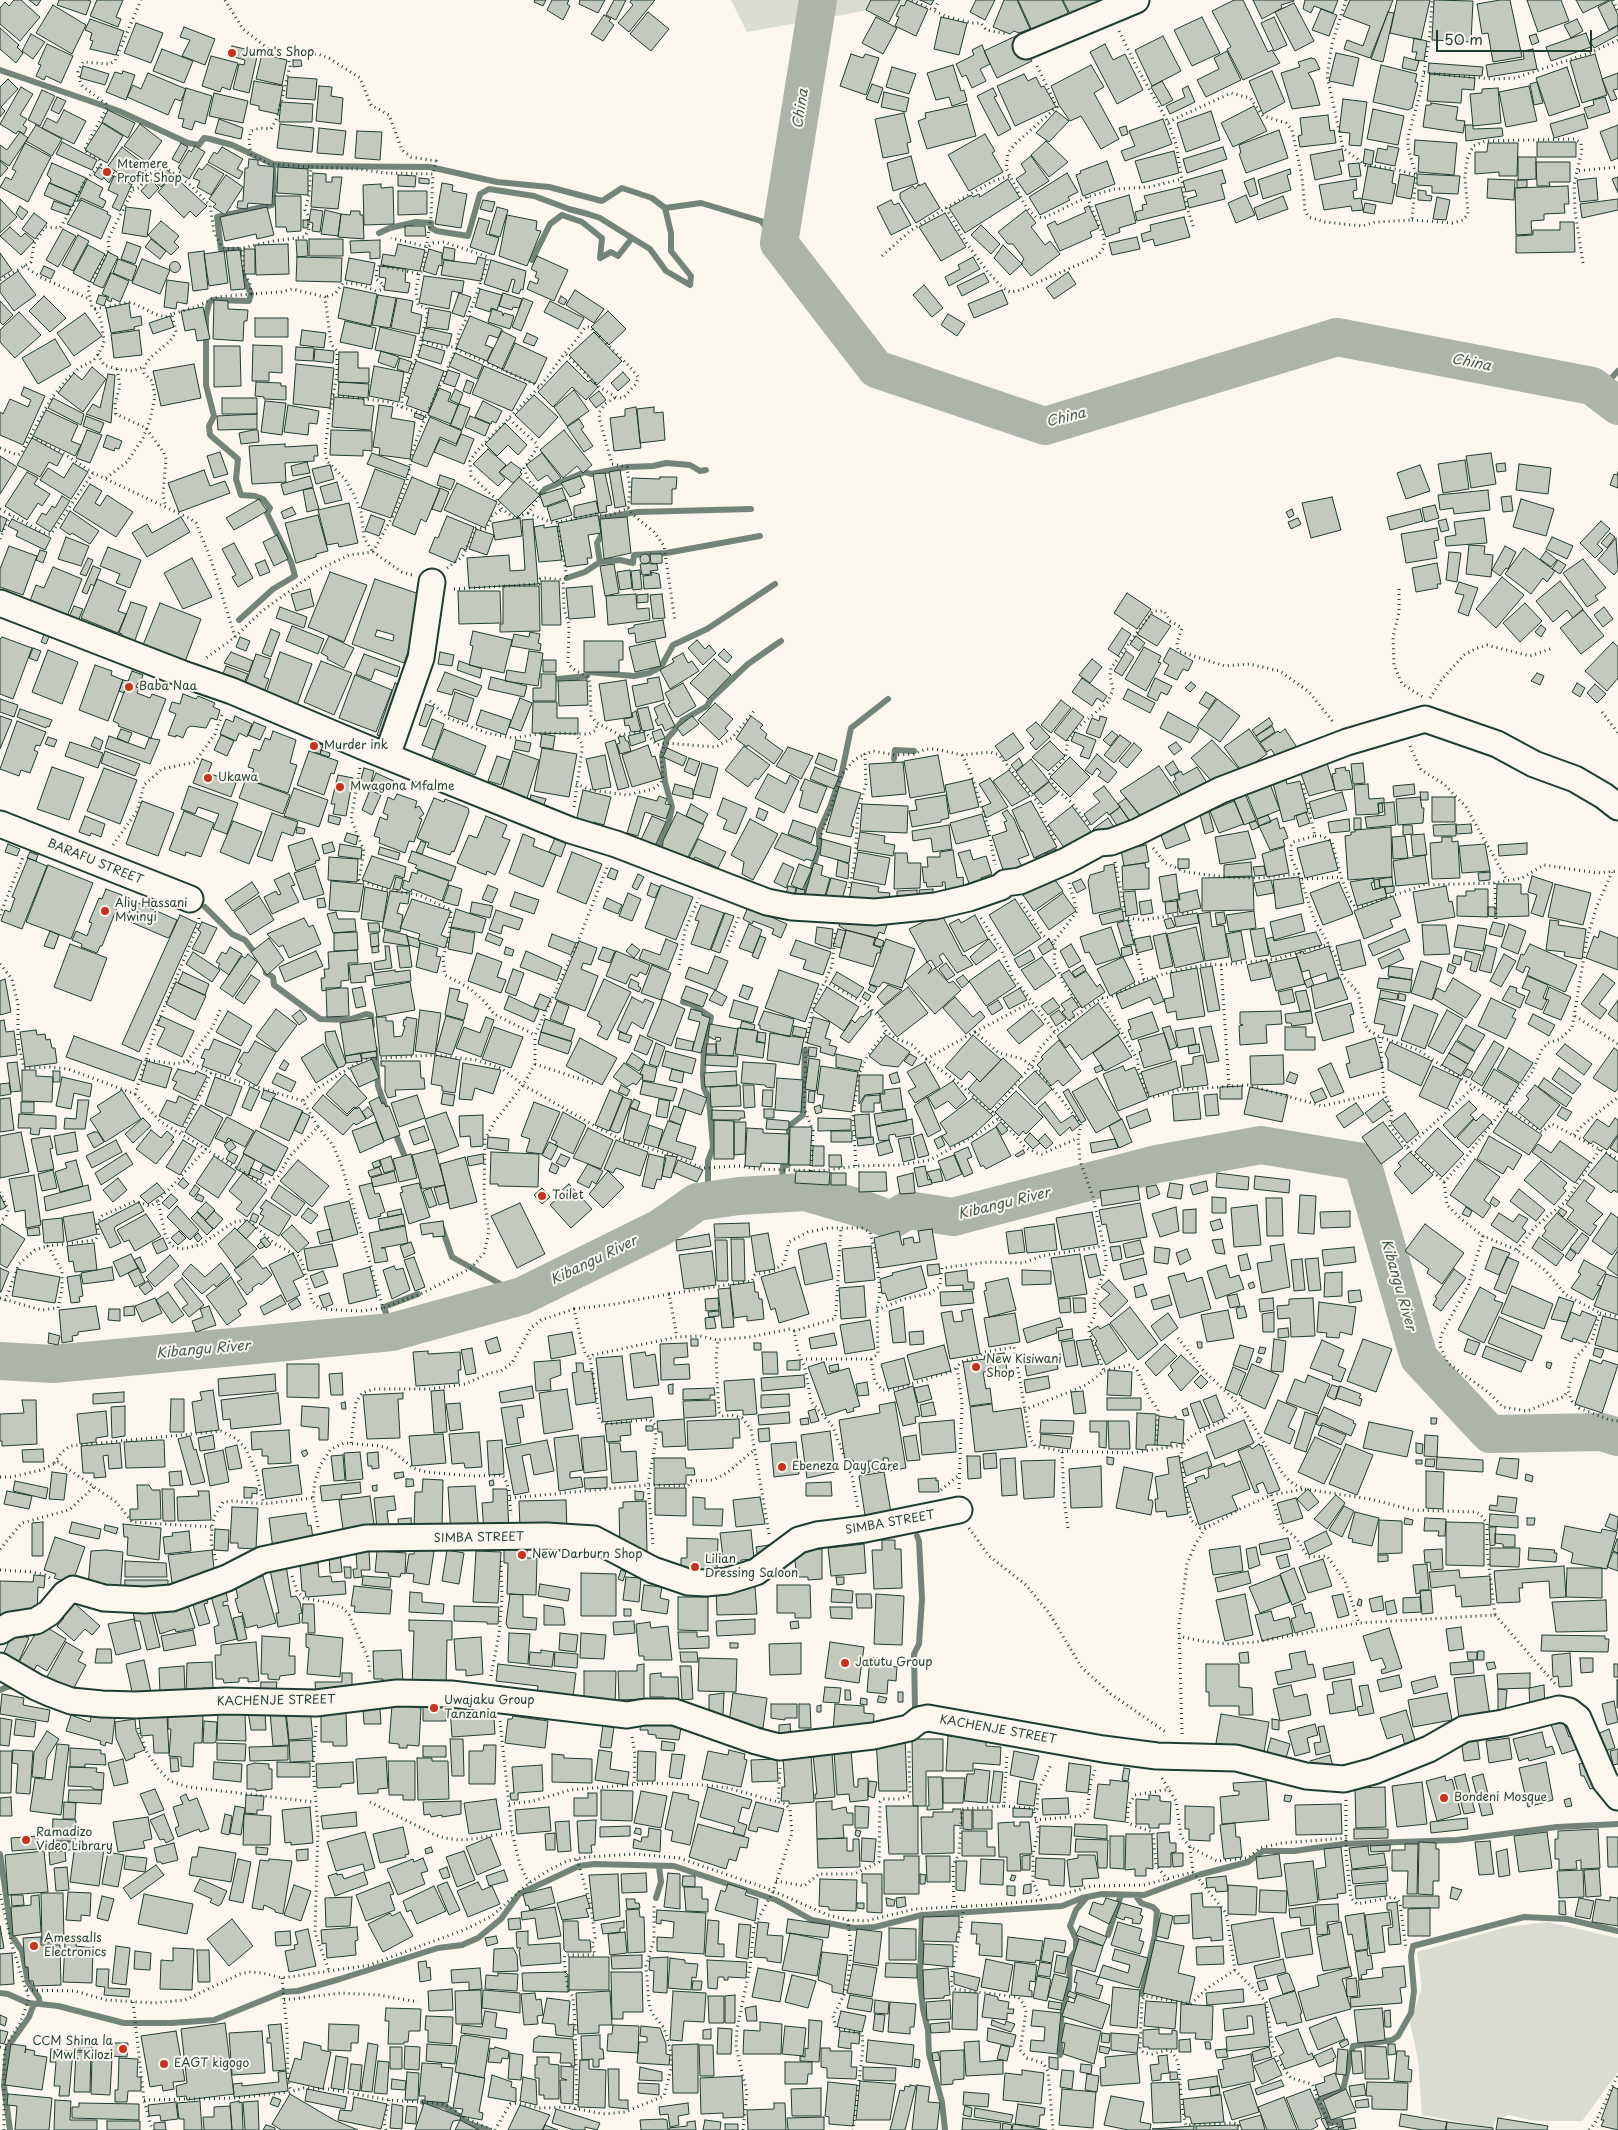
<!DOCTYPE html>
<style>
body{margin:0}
#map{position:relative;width:1618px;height:2130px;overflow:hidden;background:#fbf7ec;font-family:"Playpen Sans",sans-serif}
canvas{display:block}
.scale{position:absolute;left:1436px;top:30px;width:156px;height:22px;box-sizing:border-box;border:2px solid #1f3d34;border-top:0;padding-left:6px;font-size:15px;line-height:18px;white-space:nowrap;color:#1f3d34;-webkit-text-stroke:4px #fbf7ec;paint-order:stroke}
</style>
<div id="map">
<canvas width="1618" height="2130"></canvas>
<div class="scale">50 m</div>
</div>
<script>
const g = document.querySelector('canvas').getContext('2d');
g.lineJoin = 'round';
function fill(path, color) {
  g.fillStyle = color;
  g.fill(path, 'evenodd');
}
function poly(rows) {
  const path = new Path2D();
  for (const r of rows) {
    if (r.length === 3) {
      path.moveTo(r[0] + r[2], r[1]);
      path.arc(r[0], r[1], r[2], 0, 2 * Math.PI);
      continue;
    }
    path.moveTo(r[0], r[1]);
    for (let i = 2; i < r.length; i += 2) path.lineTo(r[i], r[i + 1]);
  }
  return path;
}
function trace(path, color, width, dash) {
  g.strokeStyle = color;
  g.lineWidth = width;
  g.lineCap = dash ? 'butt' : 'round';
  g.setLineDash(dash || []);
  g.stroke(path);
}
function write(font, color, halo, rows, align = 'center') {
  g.font = font + ' "Playpen Sans",sans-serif';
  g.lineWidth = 4;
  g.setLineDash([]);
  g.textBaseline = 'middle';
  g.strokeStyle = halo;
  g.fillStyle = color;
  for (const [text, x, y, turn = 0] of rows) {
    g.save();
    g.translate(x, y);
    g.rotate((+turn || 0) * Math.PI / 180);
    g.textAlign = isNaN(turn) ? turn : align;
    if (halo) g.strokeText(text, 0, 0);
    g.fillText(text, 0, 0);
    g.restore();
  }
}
const green = poly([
 [731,0,925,0,747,32],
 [1547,1922,1618,1938,1618,2072,1582,2121,1535,2121,1509,2115,1495,2121,1493,2128,1422,2115,1418,2060,1410,2023,1422,1987,1417,1952,1507,1927]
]);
const stream = poly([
 [0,70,119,111,188,143,199,145,204,138,210,139,232,145,273,164,298,166,430,167,497,182,549,187,602,201,622,188,652,198,665,208,701,203,761,221,779,243],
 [379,233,390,228,416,222,431,223,431,228,437,231,468,236,480,194,489,189,534,196,569,209,588,214,600,218,632,238,618,256,611,252,600,258,602,238,582,222,562,215,550,224,532,260],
 [632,238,650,249,666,271,690,285,691,276,671,251,671,233,665,208],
 [239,254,239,250,221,250,217,217,272,205,274,188,273,164],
 [1599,391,1618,371],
 [541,494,545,489,585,472,591,474,627,467,653,466,666,463,690,465,700,471,706,470],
 [600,562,597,543,601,536,601,518,637,512,751,509],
 [567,578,585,572,600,562,620,560,633,563,634,555,666,553,760,536],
 [239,620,273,589,295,576,291,562,267,513,270,508,263,499,255,496,241,495,236,479,238,459,210,435,209,426,214,416,206,385,206,316,209,303,212,300,249,301,251,294,241,272],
 [558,679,587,676,588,672,634,676,649,673,661,667,673,645,707,629,775,584],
 [894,759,895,750,914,751],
 [659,853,657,850,668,825,672,807,665,782,662,756,667,739,683,720,707,706,711,699,748,664,781,641],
 [803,901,819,847,819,832,830,807,842,772,851,728,888,699],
 [205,907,232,934,245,940,258,957],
 [265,967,266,973,273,977,274,985,320,1019,348,1020,366,1014,371,1015,372,1026],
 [683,1002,691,1004,711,1017,704,1049,703,1075,704,1088,709,1099,713,1147,708,1161,708,1201],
 [375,1049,378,1086,386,1109],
 [394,1130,407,1162],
 [781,1194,783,1166,788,1165,789,1126,803,1115,805,1050],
 [442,1228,452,1257,522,1296],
 [392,1332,384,1307,418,1294],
 [0,1690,10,1686,18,1688],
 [911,1715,915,1708,914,1654,919,1644,922,1599,919,1541,917,1536],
 [0,1854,12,1936,22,1951,28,1982,39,1998,40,2004,58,2006,124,2023,171,2023,214,2020,283,1992,298,1991,340,1979,438,1948,462,1945,478,1938,501,1919,519,1894,579,1866,594,1864,674,1866,776,1900,812,1920,854,1928,875,1927,922,1915,1062,1906,1082,1898,1102,1894,1144,1895,1198,1875,1248,1862,1263,1851,1294,1851,1343,1844,1457,1840,1557,1827,1618,1824],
 [656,1866,659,1867,661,1882,656,1898],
 [1136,1896,1141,1903,1153,1907,1157,1911,1155,1935,1142,1994],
 [922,1915,920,1980,923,2009,928,2030,929,2054,942,2102,945,2130],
 [1108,1935,1121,1895],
 [0,1993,8,1994,28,2003,37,2004],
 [1060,2055,1061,2019,1069,1987,1070,1959,1076,1950,1076,1939,1070,1926,1076,1910,1086,1898],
 [423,2102,445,2106,468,2123,488,2130],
 [10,2130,4,2086,7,2052,9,2045,29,2017,34,2004],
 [1343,2130,1341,2121,1330,2123,1318,2100,1343,2090,1353,2046,1392,2040,1398,2036,1411,2013,1414,1991,1411,1956,1413,1946,1524,1917,1567,1919,1618,1931]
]);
const river = poly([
 [818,0,779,243,876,369,1045,426,1337,337,1592,386,1618,406],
 [0,1361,53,1364,392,1332,522,1296,660,1228,697,1202,739,1196,805,1192,860,1208,891,1220,908,1210,953,1217,1157,1164,1261,1145,1362,1162,1419,1358,1490,1434,1602,1432,1618,1437]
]);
const building = poly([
 [14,0,21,0,40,17,20,41,0,24,0,8,5,2,9,6,14,0],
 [29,0,41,0,37,6,29,0],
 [59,0,87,0,91,1,86,15,57,5,59,0],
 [97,0,123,0,116,17,121,19,118,27,90,16,97,0],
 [535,0,546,0,543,6,534,2,535,0],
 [552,0,569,0,567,4,570,6,563,20,547,10,552,0],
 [580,0,605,0,598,13,579,4,580,0],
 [614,0,626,0,616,20,606,15,614,0],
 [631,0,655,0,629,32,618,23,633,5,630,2,631,0],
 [871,0,900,0,889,22,866,10,871,0],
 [907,0,928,9,916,36,895,26,899,17,896,16,901,5,904,6,907,0],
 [920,0,934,0,931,5,920,0],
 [976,0,995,0,985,20,970,12,976,0],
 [1004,0,1017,0,1030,29,1019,33,1014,31,1010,34,993,27,1004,0],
 [1018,0,1062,0,1072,21,1033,33,1018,0],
 [1063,0,1100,0,1101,2,1071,16,1063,0],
 [1234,0,1243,0,1268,52,1272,50,1280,63,1243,80,1227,49,1231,47,1212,11,1234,0],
 [1253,0,1294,0,1294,1,1281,5,1282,8,1262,19,1253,0],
 [1305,0,1338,0,1333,13,1314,6,1311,13,1303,9,1305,0],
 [1350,0,1393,0,1370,58,1344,49,1347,40,1363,46,1370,26,1343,16,1350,0],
 [1397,0,1430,0,1421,40,1390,33,1397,0],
 [1434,0,1473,1,1471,42,1432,40,1434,0],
 [1500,0,1510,0,1522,57,1493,62,1488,33,1482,34,1477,4,1500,0],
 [1527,0,1561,0,1569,21,1538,32,1527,0],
 [1576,0,1609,0,1583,13,1576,0],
 [1611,0,1618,15,1618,25,1609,30,1598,7,1611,0],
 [1294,3,1314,41,1295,51,1275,12,1294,3],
 [53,5,86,25,72,54,36,33,53,5],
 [1321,9,1337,15,1329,36,1312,30,1321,9],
 [648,12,669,29,651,51,630,34,648,12],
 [1388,12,1394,13,1383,62,1371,59,1388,12],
 [604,15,611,19,609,21,614,25,603,41,591,34,604,15],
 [876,17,897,28,883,54,862,43,876,17],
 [941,17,967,23,959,55,934,49,941,17],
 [1202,17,1220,53,1192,66,1174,30,1202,17],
 [1274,17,1287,45,1274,51,1261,23,1274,17],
 [90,19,124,31,116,55,90,49,93,41,90,40,92,33,85,30,90,19],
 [1577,19,1583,31,1571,38,1564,25,1577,19],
 [136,23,163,33,151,63,124,53,136,23],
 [1618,26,1618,35,1594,48,1590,41,1618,26],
 [184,27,215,39,205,65,182,56,190,40,180,37,184,27],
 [0,28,19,45,17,47,23,53,16,63,0,49,0,28],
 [1586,33,1591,47,1551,61,1546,47,1586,33],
 [31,34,45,42,33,59,22,51,31,34],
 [1536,34,1539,42,1532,45,1529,36,1536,34],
 [1018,35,1032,61,997,78,984,51,1018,35],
 [1163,36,1181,71,1152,86,1135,50,1163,36],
 [1414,38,1427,41,1424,61,1415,60,1417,52,1412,52,1414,38],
 [47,44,73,56,61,83,46,76,44,80,36,76,41,65,38,64,47,44],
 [1105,44,1113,60,1125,54,1143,90,1117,104,1090,52,1105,44],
 [982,45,990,64,980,69,986,81,972,88,966,75,962,77,956,64,974,55,972,50,982,45],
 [232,46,258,52,249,93,233,89,239,64,244,65,245,60,230,56,232,46],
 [162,49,193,61,184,83,153,71,162,49],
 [1533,49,1537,69,1488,77,1486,65,1524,59,1523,51,1533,49],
 [1227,51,1241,80,1206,97,1197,80,1219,69,1214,58,1227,51],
 [1336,53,1359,58,1353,86,1329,81,1336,53],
 [262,54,287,60,282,85,256,79,262,54],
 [851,54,863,58,865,54,879,58,866,95,840,86,851,54],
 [1595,54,1607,95,1582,103,1570,61,1595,54],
 [211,56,238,63,230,90,222,87,220,92,202,86,211,56],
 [1404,57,1419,61,1416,71,1402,68,1404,57],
 [1311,58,1315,59,1320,69,1308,73,1313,81,1320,105,1292,109,1281,73,1300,67,1298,62,1311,58],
 [293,60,301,60,302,66,293,67,293,60],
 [1429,63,1483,67,1482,76,1428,73,1429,63],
 [953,65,961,91,964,90,967,101,952,106,949,97,936,100,927,73,953,65],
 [1091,65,1104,87,1094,93,1119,139,1101,149,1081,116,1070,121,1059,105,1051,86,1091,65],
 [1381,65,1417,74,1415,82,1418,83,1412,108,1408,110,1373,102,1381,65],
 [83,66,109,74,105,85,80,78,83,66],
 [892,67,916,74,909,94,886,87,892,67],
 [1567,67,1580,106,1549,116,1536,78,1567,67],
 [123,71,135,75,126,100,106,92,115,72,122,74,123,71],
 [1272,71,1285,102,1263,114,1249,81,1272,71],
 [148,73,186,89,181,101,175,99,168,115,127,97,133,85,141,89,148,73],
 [1618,73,1618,89,1613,90,1617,99,1611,101,1602,79,1618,73],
 [1024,74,1028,81,1036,77,1041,87,1044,86,1056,107,1015,126,997,86,1024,74],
 [1430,74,1475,78,1474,90,1462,89,1461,103,1427,101,1430,74],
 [288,77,317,79,315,100,286,98,288,77],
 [8,79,18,89,1,107,5,111,0,117,0,87,8,79],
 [254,81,283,86,278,114,259,110,259,106,250,104,254,81],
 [1162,81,1173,100,1162,106,1151,87,1162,81],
 [1537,82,1543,103,1534,105,1530,84,1537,82],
 [872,84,883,88,878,103,866,99,872,84],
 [319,86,332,87,331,96,343,98,341,124,316,121,319,86],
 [1188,86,1195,102,1170,114,1166,106,1185,97,1182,89,1188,86],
 [1529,86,1537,121,1506,127,1499,92,1529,86],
 [21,87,33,94,20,115,27,119,23,125,27,128,24,134,18,131,16,134,0,124,21,87],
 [186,88,212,96,205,124,195,121,192,130,182,127,184,119,178,118,186,88],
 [993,88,997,96,994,97,1011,129,998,136,977,96,993,88],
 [1498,88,1501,123,1473,126,1470,94,1482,93,1482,89,1498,88],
 [42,90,55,96,40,126,28,120,42,90],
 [884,92,909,98,906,112,881,107,884,92],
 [214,93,248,101,243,123,209,116,214,93],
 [57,97,66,101,59,114,51,110,57,97],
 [1605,97,1610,112,1588,119,1584,108,1594,105,1593,100,1605,97],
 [1343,99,1367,102,1361,146,1349,145,1350,133,1339,132,1343,99],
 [281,102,313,104,312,122,279,122,281,102],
 [1431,103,1458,107,1456,120,1465,121,1463,133,1423,127,1426,105,1431,105,1431,103],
 [967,104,976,136,927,149,918,121,926,118,925,113,967,104],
 [1254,106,1267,131,1233,147,1221,123,1254,106],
 [1373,109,1404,116,1398,145,1367,139,1373,109],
 [64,110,86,121,74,144,42,128,47,118,57,123,64,110],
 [108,110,135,123,128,138,102,122,108,110],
 [1056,111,1069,121,1049,142,1036,133,1056,111],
 [1211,111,1220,140,1186,152,1177,123,1211,111],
 [904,113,911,142,907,143,909,153,883,158,875,119,904,113],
 [1584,114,1588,128,1554,138,1550,124,1584,114],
 [1328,115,1330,131,1334,130,1336,143,1300,147,1298,136,1302,135,1300,118,1328,115],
 [219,119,243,128,241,139,215,133,219,119],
 [1163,119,1172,144,1125,161,1121,151,1135,146,1129,131,1163,119],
 [102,123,123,136,107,163,85,150,102,123],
 [140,124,162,141,147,162,124,146,140,124],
 [280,124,314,128,312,152,277,148,280,124],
 [36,125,62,139,52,156,26,141,36,125],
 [1465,125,1473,125,1473,129,1502,128,1503,136,1466,141,1465,125],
 [1618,125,1618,158,1611,161,1600,132,1618,125],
 [1126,126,1128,134,1122,136,1119,128,1126,126],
 [319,128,346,131,343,155,317,153,319,128],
 [1279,130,1288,158,1246,173,1239,154,1241,153,1239,145,1279,130],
 [357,131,382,132,380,160,355,158,357,131],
 [20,132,28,138,9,166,0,160,0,145,7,150,20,132],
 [985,134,995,151,992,153,1003,172,969,191,948,155,985,134],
 [1415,140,1457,143,1454,175,1418,172,1419,156,1414,155,1415,140],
 [1046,141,1068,162,1049,177,1031,155,1046,141],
 [62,142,97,160,92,170,56,154,62,142],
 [1537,142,1576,142,1576,157,1537,157,1537,142],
 [25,143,51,157,28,202,0,187,6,177,11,180,16,171,12,169,25,143],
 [181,143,188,147,179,163,172,159,181,143],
 [1488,143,1518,143,1517,176,1499,176,1499,172,1475,174,1475,152,1487,152,1488,143],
 [195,146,205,152,189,179,179,173,181,170,178,168,189,150,191,152,195,146],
 [1388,146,1399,148,1395,166,1375,162,1378,148,1387,150,1388,146],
 [122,147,148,167,138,180,135,177,131,182,108,166,122,147],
 [222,147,243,159,237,169,243,172,239,179,208,162,214,152,217,154,222,147],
 [1223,147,1227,159,1187,173,1183,159,1223,147],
 [1342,149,1344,161,1339,161,1342,174,1315,180,1310,155,1342,149],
 [1365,149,1374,151,1372,165,1363,163,1365,149],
 [1174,151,1179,173,1142,183,1135,161,1174,151],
 [911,156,918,183,893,191,887,163,911,156],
 [1031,156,1049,181,1027,195,1016,179,1026,172,1021,164,1031,156],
 [1518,157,1536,157,1536,179,1518,180,1518,157],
 [249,159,258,160,258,165,274,167,272,205,248,203,247,209,237,208,238,201,243,201,245,168,248,168,249,159],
 [0,161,8,168,0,177,0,161],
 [1107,161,1115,184,1083,196,1076,175,1081,173,1080,171,1107,161],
 [1536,162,1570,162,1570,182,1549,182,1550,186,1537,186,1536,162],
 [52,163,86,178,78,195,50,183,51,179,47,175,52,163],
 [1359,163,1361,176,1350,177,1348,164,1359,163],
 [207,164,224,174,211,195,197,187,200,181,193,178,199,168,202,170,207,164],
 [1368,166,1394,171,1392,183,1396,184,1392,204,1362,199,1368,166],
 [99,167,107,172,102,180,94,175,99,167],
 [278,167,308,169,308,195,277,193,278,167],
 [166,169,207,206,196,217,190,211,184,218,158,192,168,181,161,174,166,169],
 [1290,169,1291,174,1287,175,1291,190,1263,199,1258,180,1290,169],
 [1222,170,1226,183,1221,184,1225,199,1189,208,1187,199,1197,196,1195,190,1186,192,1183,181,1222,170],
 [108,172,113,176,109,183,104,178,108,172],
 [313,173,326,174,326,182,332,182,332,177,342,177,338,209,311,207,313,173],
 [1067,173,1078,192,1068,197,1070,200,1040,215,1029,197,1067,173],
 [1400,174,1415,177,1411,199,1396,196,1400,174],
 [1417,174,1460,176,1458,194,1432,193,1432,186,1417,185,1417,174],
 [161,175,167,181,161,187,155,182,161,175],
 [226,175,243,187,225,215,213,207,216,204,209,199,226,175],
 [398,175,416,176,415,187,398,186,398,175],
 [114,176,132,184,120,211,112,207,118,195,108,190,114,176],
 [1618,177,1618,193,1612,179,1618,177],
 [419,178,429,179,429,184,419,183,419,178],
 [1254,178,1258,194,1250,197,1244,182,1254,178],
 [1596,178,1598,200,1580,202,1577,180,1596,178],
 [87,179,103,188,99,197,106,201,103,208,81,198,79,201,77,201,87,179],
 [1008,179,1020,198,965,233,949,208,971,195,973,197,979,194,980,197,1008,179],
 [1356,179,1357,190,1353,191,1354,199,1361,198,1363,210,1352,211,1351,206,1324,210,1319,185,1356,179],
 [1488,179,1515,180,1514,200,1487,198,1488,179],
 [151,180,159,188,149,199,141,191,151,180],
 [1517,180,1527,180,1527,187,1517,188,1517,180],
 [49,183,77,195,72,207,44,195,49,183],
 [442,183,453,185,452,191,467,194,461,228,435,224,442,183],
 [925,183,940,208,916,223,900,198,900,193,913,186,915,189,919,184,919,186,925,183],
 [381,184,381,188,393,187,394,224,364,225,363,185,381,184],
 [1568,186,1569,204,1564,204,1565,213,1544,214,1544,220,1531,221,1532,234,1516,235,1515,188,1568,186],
 [1181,187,1186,209,1137,221,1135,212,1143,210,1142,205,1147,204,1144,196,1181,187],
 [1418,190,1426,191,1426,195,1432,196,1431,201,1418,200,1418,190],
 [398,191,427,191,427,214,398,215,398,191],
 [1129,195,1136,223,1119,228,1120,232,1106,237,1095,205,1129,195],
 [1246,195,1255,215,1236,223,1228,203,1246,195],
 [275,196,301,196,301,231,287,232,286,227,276,227,275,196],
 [1283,196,1288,209,1258,220,1254,208,1283,196],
 [1437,197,1450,200,1446,220,1433,219,1437,197],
 [0,199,17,217,0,233,0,199],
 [1618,199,1618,210,1582,218,1580,204,1618,199],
 [81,200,108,212,107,214,111,216,101,239,67,224,81,200],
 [483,200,495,202,492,212,480,209,483,200],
 [891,200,894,205,899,203,911,225,891,235,877,207,891,200],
 [54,201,71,207,68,215,51,209,54,201],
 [1365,203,1376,205,1374,214,1363,212,1365,203],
 [20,206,28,212,22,220,16,213,20,206],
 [1089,206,1099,228,1090,232,1092,237,1060,251,1047,225,1055,221,1057,225,1086,212,1084,208,1089,206],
 [126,207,151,210,147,237,122,233,126,207],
 [267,207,274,235,257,239,256,234,225,241,220,217,267,207],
 [497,207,508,210,500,237,489,234,497,207],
 [311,209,323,211,320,232,312,231,313,223,309,222,311,209],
 [325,210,341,214,338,236,321,234,325,210],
 [1026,210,1036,223,1031,227,1045,245,1050,241,1060,254,1031,276,1022,265,1022,262,1024,259,1013,244,1008,244,998,232,1026,210],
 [351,211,360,211,360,215,363,215,364,239,338,237,341,214,350,215,351,211],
 [34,213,47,223,35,239,22,229,34,213],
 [945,213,966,247,941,261,919,227,945,213],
 [507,215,537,221,536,230,541,231,527,266,499,256,507,215],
 [1184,217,1190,237,1155,246,1153,239,1143,242,1141,234,1151,231,1150,225,1184,217],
 [479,218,490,221,486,234,499,238,494,255,470,247,479,218],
 [303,220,308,220,308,228,303,228,303,220],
 [161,221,179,236,174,242,179,247,171,255,148,235,161,221],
 [1560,222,1574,222,1575,252,1516,253,1516,236,1533,235,1533,230,1560,230,1560,222],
 [981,225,1000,244,991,254,971,235,981,225],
 [405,226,425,226,426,236,405,236,405,226],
 [10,227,21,237,25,233,34,241,21,255,0,236,10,227],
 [63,229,76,236,58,267,46,260,63,229],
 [78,235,89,241,73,271,62,265,78,235],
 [1137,237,1140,249,1112,255,1109,243,1137,237],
 [151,239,166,251,160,259,145,247,151,239],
 [309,239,343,239,343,256,309,256,309,239],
 [296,240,307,240,308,256,297,257,296,240],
 [380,240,380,258,370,259,370,252,351,253,350,241,380,240],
 [127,242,141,247,135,264,121,259,127,242],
 [288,244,289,274,256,275,255,245,288,244],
 [398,244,425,250,420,271,381,265,383,254,395,256,398,244],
 [88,245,105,254,90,282,73,273,88,245],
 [1003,245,1022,264,1010,275,994,258,1003,245],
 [444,247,455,249,454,261,442,259,444,247],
 [244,249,255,249,255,274,244,274,244,249],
 [429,249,442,253,442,266,439,265,436,275,423,271,429,249],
 [240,250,245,289,231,290,226,251,240,250],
 [204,251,208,289,193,291,188,253,204,251],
 [224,251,228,283,209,286,204,254,224,251],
 [108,252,118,257,103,288,93,284,108,252],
 [0,253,12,270,0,278,0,253],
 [537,256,568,270,554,301,527,289,530,281,537,284,539,279,535,277,537,272,531,269,537,256],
 [297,257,342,258,341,282,296,281,297,257],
 [478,257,486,259,481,281,441,275,444,260,476,264,478,257],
 [973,257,980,269,949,286,945,277,960,269,958,265,973,257],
 [349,258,375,263,371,285,345,280,349,258],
 [118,259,137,266,132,281,113,273,118,259],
 [142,259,170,270,160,294,132,283,142,259],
 [491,260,526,271,523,290,521,289,519,294,512,292,515,280,512,279,508,292,484,284,491,260],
 [175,267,5.5],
 [44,266,55,271,51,279,40,274,44,266],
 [380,266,406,269,405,282,410,283,408,293,384,290,386,278,379,277,380,266],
 [18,271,36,295,14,311,0,292,0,284,18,271],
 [1068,272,1076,284,1054,299,1046,288,1068,272],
 [111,273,129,281,120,302,112,298,111,302,107,300,109,297,102,294,111,273],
 [984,273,989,282,962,296,957,286,984,273],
 [424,276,464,281,462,293,452,291,449,309,419,303,424,276],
 [167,280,189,283,187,304,177,302,176,309,164,307,167,280],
 [924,285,943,308,932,317,913,295,924,285],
 [344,287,377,294,371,326,338,318,344,287],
 [480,289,502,295,497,310,491,308,490,312,475,307,480,289],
 [575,290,604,309,594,323,566,305,575,290],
 [1002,290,1008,304,974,318,968,304,1002,290],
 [459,293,471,297,464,317,452,313,459,293],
 [503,293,522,299,519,308,513,307,512,310,499,306,503,293],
 [99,295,107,297,104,306,96,303,99,295],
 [378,295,396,298,390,328,372,325,378,295],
 [44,296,66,318,50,332,29,311,44,296],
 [561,296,567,300,564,305,558,302,561,296],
 [397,298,413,301,411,312,422,315,419,334,391,328,397,298],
 [523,298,533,302,521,331,512,327,523,298],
 [214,300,228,301,228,309,248,310,247,321,244,321,243,341,213,339,214,300],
 [0,301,13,315,3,325,0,322,0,301],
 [550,301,584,318,578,329,544,312,550,301],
 [129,303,131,318,141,316,142,325,134,327,135,329,111,333,106,308,129,303],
 [203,307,210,339,197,341,195,329,185,331,181,311,203,307],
 [429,308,451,312,448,330,426,327,429,308],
 [492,309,502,312,503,316,504,313,514,316,510,329,488,322,492,309],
 [608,311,626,329,609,345,591,327,608,311],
 [19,312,41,335,15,358,0,342,0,330,19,312],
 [85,313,102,336,74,356,57,333,85,313],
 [948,314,965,324,957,336,941,325,948,314],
 [170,316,174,327,153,334,149,323,170,316],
 [470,316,502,329,498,338,489,335,485,345,493,348,487,361,456,348,470,316],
 [255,318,288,318,288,337,255,337,255,318],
 [345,321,376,328,372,349,340,342,345,321],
 [380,327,416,336,411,358,375,350,380,327],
 [425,328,452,334,449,346,422,340,425,328],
 [139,330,142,355,114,358,111,334,139,330],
 [302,330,326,333,324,348,300,345,302,330],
 [502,331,516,338,502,369,487,362,502,331],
 [594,332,622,361,597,385,569,355,594,332],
 [527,333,538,338,534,346,523,342,527,333],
 [55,339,71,365,38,384,22,358,55,339],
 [515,343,547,358,535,384,503,370,515,343],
 [422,344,445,351,441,364,418,357,422,344],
 [253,345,282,346,282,373,269,372,269,381,252,381,253,345],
 [214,346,240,346,241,386,214,387,214,346],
 [296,347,314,348,313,361,295,360,296,347],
 [315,349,334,351,333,363,314,361,315,349],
 [381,351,399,357,395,368,378,362,381,351],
 [339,352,358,352,358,368,369,368,369,383,338,382,339,352],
 [455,353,483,365,477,379,449,366,455,353],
 [400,358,412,362,408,373,397,369,400,358],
 [416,361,444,371,428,413,406,405,409,397,404,395,416,361],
 [567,361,588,382,590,380,598,387,586,400,572,387,553,407,538,392,567,361],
 [194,364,201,398,161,406,153,371,194,364],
 [296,364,334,368,330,408,293,404,296,364],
 [374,366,404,372,399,402,369,396,374,366],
 [484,366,527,384,512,411,472,394,484,366],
 [92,367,106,379,83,412,58,393,74,373,82,380,92,367],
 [448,370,460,374,455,387,443,383,448,370],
 [623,372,630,380,618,391,611,383,623,372],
 [108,374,115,375,111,423,86,414,93,404,100,408,108,374],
 [467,380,474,383,470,394,463,391,467,380],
 [256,382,281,383,281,386,286,386,286,400,264,399,264,397,255,396,256,382],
 [339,382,369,384,368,398,338,395,339,382],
 [24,387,45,396,23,445,0,435,0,412,3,414,10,399,28,407,31,400,21,395,24,387],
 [439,388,451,393,448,401,458,405,451,424,428,415,439,388],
 [455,389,463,393,459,404,450,400,455,389],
 [574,390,589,411,567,426,554,407,574,390],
 [599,391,606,400,596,408,589,399,599,391],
 [534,395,558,417,539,438,515,415,534,395],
 [334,397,364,399,364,405,374,406,371,430,332,427,334,397],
 [53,398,84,414,81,425,48,408,53,398],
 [222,398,257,398,257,414,222,414,222,398],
 [265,401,286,403,282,435,261,432,265,401],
 [483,401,502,411,496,423,492,421,491,424,475,417,483,401],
 [459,404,470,408,462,430,450,425,459,404],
 [288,405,319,411,317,424,309,423,308,435,284,432,288,405],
 [379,405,393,407,391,418,415,422,410,459,379,455,380,448,373,447,379,405],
 [636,407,641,448,614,451,610,418,625,416,625,409,636,407],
 [654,407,654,413,663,412,665,440,640,443,637,409,654,407],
 [46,410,78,425,71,441,81,445,75,456,33,436,46,410],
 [415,413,424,416,423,420,414,417,415,413],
 [257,414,257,429,218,430,217,416,257,414],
 [86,416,104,423,100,433,83,426,86,416],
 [470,416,490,424,485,436,465,427,470,416],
 [430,417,462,431,456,444,440,437,427,467,411,461,430,417],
 [579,419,584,427,581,429,593,446,584,452,567,427,579,419],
 [505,423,527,445,518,455,508,445,497,456,485,444,505,423],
 [87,430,102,435,90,463,76,458,87,430],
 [253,430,258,430,259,442,241,444,239,433,253,430],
 [331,430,372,431,372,451,363,450,363,456,330,455,331,430],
 [564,430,592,465,583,473,577,466,563,478,540,450,564,430],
 [461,434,474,439,464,464,434,452,440,439,456,446,461,434],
 [107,435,122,441,119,449,115,448,114,451,103,447,107,435],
 [32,438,63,455,57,466,49,462,40,477,17,465,32,438],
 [285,444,285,447,317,445,318,456,314,456,314,461,285,463,286,482,252,484,249,446,285,444],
 [488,449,506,465,499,472,505,479,498,486,473,464,488,449],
 [220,452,228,474,214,478,207,456,220,452],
 [372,453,410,467,406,478,367,464,372,453],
 [542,453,561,478,554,483,547,475,538,481,526,465,542,453],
 [1491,453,1496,484,1471,488,1466,456,1491,453],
 [0,456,17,467,0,494,0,456],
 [1465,460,1469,489,1443,493,1438,464,1465,460],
 [307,462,310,473,293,476,291,466,307,462],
 [511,462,522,470,520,472,522,474,513,483,499,472,511,462],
 [73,463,88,472,71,499,40,480,48,468,64,478,73,463],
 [1505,463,1506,471,1497,472,1496,464,1505,463],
 [1519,464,1551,468,1548,494,1516,490,1519,464],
 [330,465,334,479,316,484,312,469,330,465],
 [1420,465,1430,491,1406,499,1397,473,1420,465],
 [375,469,405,480,391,518,361,508,375,469],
 [204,470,210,486,225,481,230,493,179,512,168,483,204,470],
 [620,470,626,506,615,508,609,472,620,470],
 [27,472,38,478,34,484,50,494,42,506,38,503,27,520,5,506,27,472],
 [1618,472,1618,488,1610,485,1614,474,1617,475,1618,472],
 [605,473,612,505,606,506,607,512,599,513,593,474,605,473],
 [440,475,455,480,451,490,437,485,440,475],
 [310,476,313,487,284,495,281,484,310,476],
 [580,476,585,487,580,489,581,493,570,497,561,483,580,476],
 [412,477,440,489,426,522,421,519,415,535,392,525,412,477],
 [519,477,540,495,517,518,498,500,519,477],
 [660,477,677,477,676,489,672,489,672,504,631,504,632,478,660,479,660,477],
 [337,482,342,500,325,504,320,487,337,482],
 [457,483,497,502,485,528,444,510,457,483],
 [90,484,102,491,95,503,100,506,107,495,133,512,116,537,73,510,90,484],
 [313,488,319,509,307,512,303,490,313,488],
 [440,488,449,492,441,512,432,509,440,488],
 [562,488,566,499,544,507,540,495,562,488],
 [1488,490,1490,510,1454,514,1453,508,1440,510,1438,495,1488,490],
 [62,496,70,501,50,532,36,523,42,513,46,515,52,506,55,508,62,496],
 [1511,496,1513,511,1503,512,1501,497,1511,496],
 [1332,497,1341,530,1311,538,1302,503,1332,497],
 [259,499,267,511,234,530,226,518,259,499],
 [1521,499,1554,509,1546,536,1513,527,1521,499],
 [567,500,572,515,551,521,547,507,567,500],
 [596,501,599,513,574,518,574,506,596,501],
 [349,503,358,543,339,547,338,543,327,545,318,510,349,503],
 [1435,505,1439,518,1425,522,1422,508,1435,505],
 [292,507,296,514,284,519,281,512,292,507],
 [1292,509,1294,515,1289,518,1286,512,1292,509],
 [1420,509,1423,521,1390,530,1387,517,1420,509],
 [70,511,99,531,90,544,72,533,70,535,60,528,70,511],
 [318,515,328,551,316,554,316,557,296,563,285,523,318,515],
 [371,515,385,520,379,536,365,531,371,515],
 [598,515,601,533,588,535,592,558,587,558,588,564,566,567,558,523,598,515],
 [0,516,7,519,2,532,0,531,0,516],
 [447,516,474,527,466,550,461,548,455,563,429,552,435,537,438,538,447,516],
 [181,517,190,532,147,557,132,533,147,524,152,533,181,517],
 [627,517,631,553,604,559,600,519,627,517],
 [520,518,522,536,495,540,492,523,520,518],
 [1298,518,1301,524,1291,529,1288,522,1298,518],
 [1484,518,1487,543,1446,546,1445,537,1456,535,1454,522,1484,518],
 [12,519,51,538,45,550,16,536,18,531,8,526,12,519],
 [533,519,538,584,469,588,467,558,509,555,510,571,525,570,522,520,533,519],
 [1446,519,1449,530,1441,532,1438,521,1446,519],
 [1601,521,1610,529,1597,544,1603,550,1595,558,1580,543,1601,521],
 [544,525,544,528,557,526,562,560,539,562,534,527,544,525],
 [1437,528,1439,540,1434,541,1437,558,1406,563,1401,534,1437,528],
 [476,529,494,535,487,555,469,549,476,529],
 [1610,533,1615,537,1607,548,1601,543,1610,533],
 [277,535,288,559,274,566,263,542,277,535],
 [66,537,89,546,81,566,58,559,66,537],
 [1552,537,1573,546,1567,559,1546,549,1552,537],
 [1616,538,1618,570,1614,575,1598,560,1616,538],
 [234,543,253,578,238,587,232,577,236,575,222,549,234,543],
 [1469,545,1485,546,1484,554,1493,555,1491,577,1466,574,1469,545],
 [9,546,37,556,23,595,0,587,0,569,9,546],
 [1505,546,1516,552,1508,569,1506,568,1500,576,1492,570,1505,546],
 [108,547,141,560,130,588,116,583,120,574,100,566,108,547],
 [1524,548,1555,571,1547,582,1543,578,1531,594,1505,574,1524,548],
 [40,550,47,552,43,563,36,560,40,550],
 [1546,551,1557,560,1551,567,1540,559,1546,551],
 [1449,552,1461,553,1457,582,1446,580,1449,552],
 [650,554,662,554,662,563,651,564,650,554],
 [645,559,5],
 [88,558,93,560,86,576,80,574,88,558],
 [192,558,212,597,183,609,164,573,192,558],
 [1583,559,1606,588,1595,596,1598,600,1587,607,1563,573,1583,559],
 [265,560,270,572,260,576,255,564,265,560],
 [1558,560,1566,565,1560,574,1552,569,1558,560],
 [649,563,657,564,658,570,650,571,651,574,642,575,640,564,649,563],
 [1437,563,1441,584,1437,584,1438,588,1416,592,1412,568,1437,563],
 [614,564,619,593,605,596,600,566,614,564],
 [93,566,101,569,94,586,91,584,87,594,82,592,93,566],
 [53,567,82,579,66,619,30,601,36,585,44,588,53,567],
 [630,570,632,588,620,590,617,572,630,570],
 [640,570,642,589,633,590,631,571,640,570],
 [330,572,367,585,344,642,308,627,330,572],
 [651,572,659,574,661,588,644,589,643,576,652,575,651,572],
 [1502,577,1524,595,1496,628,1476,609,1502,577],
 [97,579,126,591,118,611,126,614,118,633,81,618,97,579],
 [375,579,428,597,404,663,352,644,375,579],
 [377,630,394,635,393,641,375,636,377,630],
 [541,581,559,581,561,625,542,625,541,581],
 [1560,581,1583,609,1573,618,1567,610,1553,622,1536,601,1560,581],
 [1459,582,1478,588,1468,616,1458,612,1464,595,1455,593,1459,582],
 [503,586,539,586,540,631,500,632,500,624,503,624,503,586],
 [592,586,595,617,569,619,566,588,592,586],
 [310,589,314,606,296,611,291,594,310,589],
 [458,591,500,591,501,623,459,624,458,591],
 [1127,593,1151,609,1137,629,1114,613,1127,593],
 [636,594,637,609,649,608,650,620,608,625,606,596,636,594],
 [648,594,648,602,637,603,637,595,648,594],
 [662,594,665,618,653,619,650,595,662,594],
 [131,602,147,607,134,643,120,638,122,634,119,633,131,602],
 [160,603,201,619,185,662,143,645,160,603],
 [1525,603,1542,621,1520,642,1503,623,1525,603],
 [74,606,83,609,76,626,67,621,74,606],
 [280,607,307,617,304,628,276,618,280,607],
 [1604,607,1613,619,1603,627,1594,615,1604,607],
 [1583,610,1604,636,1581,654,1560,628,1583,610],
 [1151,614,1171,626,1157,646,1137,634,1151,614],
 [663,620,666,637,636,643,635,633,629,634,628,629,634,627,634,625,663,620],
 [48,624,53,627,46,644,41,642,48,624],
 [1541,625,1546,629,1541,637,1535,632,1541,625],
 [292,626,324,639,318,654,286,641,292,626],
 [1122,628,1131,634,1118,656,1108,649,1122,628],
 [271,629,280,633,271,657,262,653,271,629],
 [473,631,512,640,504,673,469,665,473,646,470,645,473,631],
 [530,632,540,634,538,643,541,644,540,651,511,646,514,634,529,637,530,632],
 [329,636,354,648,344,668,327,659,328,657,321,653,329,636],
 [1136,636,1145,643,1139,651,1130,644,1136,636],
 [2,637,32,648,13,699,0,694,0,639,2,637],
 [240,637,250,641,246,651,236,647,240,637],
 [697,640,705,649,709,645,716,653,703,665,688,648,697,640],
 [584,641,623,641,623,660,619,660,619,672,584,672,584,641],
 [655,641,661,666,635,672,629,647,655,641],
 [1613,642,1618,647,1618,678,1607,691,1585,671,1613,642],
 [1144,647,1161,656,1158,662,1161,663,1146,691,1125,679,1144,647],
 [33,648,41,651,37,661,29,658,33,648],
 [1170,648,1193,661,1188,671,1183,669,1177,680,1164,674,1169,665,1163,661,1170,648],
 [724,649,732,657,727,663,718,655,724,649],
 [48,650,78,662,62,704,32,692,48,650],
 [529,651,543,653,538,686,505,681,507,670,525,673,529,651],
 [1126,651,1134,657,1122,676,1114,671,1126,651],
 [231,652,253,661,249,672,224,663,231,652],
 [280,652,312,664,297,705,266,693,280,652],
 [440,652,454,655,452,666,438,664,440,652],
 [683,653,688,663,692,661,699,671,670,689,660,670,674,662,672,659,683,653],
 [256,654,271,659,264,677,269,679,264,692,245,685,256,654],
 [364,654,400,667,397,677,375,669,371,680,356,674,364,654],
 [714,659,731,675,708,699,690,683,714,659],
 [1092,659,1102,667,1090,683,1079,675,1092,659],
 [543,660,556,660,556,672,543,672,543,660],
 [321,661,352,673,334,715,304,702,321,661],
 [459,661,482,669,480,678,457,670,459,661],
 [95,665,112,671,111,675,123,680,108,721,79,710,95,665],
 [226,666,248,674,243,685,222,676,226,666],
 [132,671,143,675,140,684,138,683,136,687,139,688,137,693,150,698,152,694,166,699,151,738,118,726,119,724,113,721,132,671],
 [445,672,482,686,477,697,454,689,452,695,437,691,445,672],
 [1537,673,1544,676,1540,685,1531,681,1537,673],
 [541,674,556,674,556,701,533,701,533,688,541,688,541,674],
 [355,675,392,690,376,732,339,718,355,675],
 [491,677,527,686,524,697,488,689,491,677],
 [659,677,664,700,636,707,632,686,648,683,647,679,659,677],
 [1082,678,1107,696,1103,702,1097,698,1092,706,1072,692,1082,678],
 [1155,678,1172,686,1167,695,1161,692,1157,701,1147,696,1155,678],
 [123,680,128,681,124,693,119,691,123,680],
 [587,680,588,705,559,706,558,681,587,680],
 [626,680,632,717,605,721,599,684,626,680],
 [1191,682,1196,686,1190,692,1185,688,1191,682],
 [395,683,408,687,389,739,377,735,395,683],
 [683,683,696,706,678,717,675,716,668,704,670,703,665,693,683,683],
 [1577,683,1585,688,1580,697,1572,692,1577,683],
 [1595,684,1606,694,1597,703,1587,693,1595,684],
 [1128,689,1155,703,1150,713,1123,699,1128,689],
 [455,692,474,699,467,722,448,715,455,692],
 [1206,692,1216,698,1209,709,1199,703,1206,692],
 [183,694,196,699,198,696,215,703,213,707,220,710,217,720,211,718,206,728,191,726,187,728,183,738,176,735,176,737,168,735,176,714,169,711,172,702,180,704,183,694],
 [520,698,532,703,521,731,509,727,520,698],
 [0,699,18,705,14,717,0,712,0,699],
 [1217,699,1240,716,1220,742,1197,726,1217,699],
 [1061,700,1071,708,1051,733,1041,725,1061,700],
 [533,702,557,702,557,718,578,718,578,734,532,733,533,702],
 [664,703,675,726,665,731,662,724,658,726,655,720,658,718,654,708,664,703],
 [715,703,733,719,725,728,728,731,719,740,698,720,715,703],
 [426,704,434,707,426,727,419,725,426,704],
 [648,707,654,729,645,731,642,730,637,709,648,707],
 [1073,708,1084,717,1066,741,1054,732,1073,708],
 [20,709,52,720,49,727,47,726,46,728,17,717,20,709],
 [481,710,511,720,506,735,476,725,481,710],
 [636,711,641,731,631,732,629,725,625,726,624,719,633,717,632,713,636,711],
 [1168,712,1199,729,1190,743,1160,728,1168,712],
 [0,716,12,720,0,749,0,716],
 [235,716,252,724,247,737,239,733,236,741,220,734,226,719,233,722,235,716],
 [692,716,699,724,683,736,677,728,692,716],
 [751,716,763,725,760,728,767,734,765,738,783,751,774,764,748,745,747,747,736,739,751,716],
 [1100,716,1107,718,1100,738,1086,733,1092,718,1099,721,1100,716],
 [1269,718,1273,724,1256,736,1252,730,1269,718],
 [432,719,444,724,435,750,422,745,432,719],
 [17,721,46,732,40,746,36,745,34,750,38,752,30,773,21,770,19,776,0,769,17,721],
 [254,722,266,727,260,740,248,735,254,722],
 [1036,722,1050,737,1036,750,1030,743,1034,739,1026,730,1036,722],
 [1272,726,1275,732,1260,742,1256,736,1272,726],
 [121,729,132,733,128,743,117,738,121,729],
 [444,729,486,746,475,775,432,758,444,729],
 [661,729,665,738,655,742,652,732,661,729],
 [1249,729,1267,754,1242,772,1224,747,1249,729],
 [1285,729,1298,749,1276,757,1271,749,1267,752,1260,743,1278,731,1280,733,1285,729],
 [273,731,296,740,290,763,297,765,288,793,250,780,254,769,248,767,254,749,260,751,265,738,270,740,273,731],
 [1112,731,1118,736,1110,746,1103,740,1112,731],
 [644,732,646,741,631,746,628,736,644,732],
 [1075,732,1096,740,1089,759,1080,756,1084,747,1071,741,1075,732],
 [1013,733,1024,748,1006,761,995,746,1013,733],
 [542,734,555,736,553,749,540,747,542,734],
 [221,735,234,741,227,756,214,750,221,735],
 [1120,735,1131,743,1114,763,1104,755,1120,735],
 [109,736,145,749,149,738,160,740,150,764,105,748,109,736],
 [624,736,626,741,628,741,631,751,620,754,617,744,620,743,618,737,624,736],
 [48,737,57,740,54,747,45,744,48,737],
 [95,737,103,741,100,750,91,746,95,737],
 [516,740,531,743,529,752,514,749,516,740],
 [615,740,629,787,618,790,605,743,615,740],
 [1212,740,1239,769,1217,787,1191,758,1212,740],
 [1050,741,1065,756,1048,771,1032,757,1050,741],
 [70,742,103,753,98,768,65,756,70,742],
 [314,742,323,745,320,754,312,751,314,742],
 [1176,742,1182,749,1174,755,1168,747,1176,742],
 [1134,743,1142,750,1127,768,1119,761,1134,743],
 [648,745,652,757,655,756,662,778,632,787,622,755,648,745],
 [744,746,770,765,758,780,755,778,748,787,725,770,744,746],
 [788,747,813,756,801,779,776,766,788,747],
 [542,748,577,754,569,797,534,791,542,748],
 [667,748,687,757,683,766,663,757,667,748],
 [321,750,330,753,329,757,320,754,321,750],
 [105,751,140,764,135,776,101,763,105,751],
 [309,751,338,761,334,774,331,773,324,795,297,785,309,751],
 [513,751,539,760,527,798,502,790,513,751],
 [819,753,837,760,834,771,815,763,819,753],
 [1097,754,1117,772,1108,783,1098,776,1101,772,1097,768,1092,775,1085,770,1097,754],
 [605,755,611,787,593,790,586,759,605,755],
 [938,755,945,792,910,798,904,761,938,755],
 [497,756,510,760,501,785,488,781,497,756],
 [1070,757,1090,777,1070,797,1050,777,1070,757],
 [689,758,700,762,695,776,684,771,689,758],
 [1019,758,1023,765,1016,771,1011,765,1019,758],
 [202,759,212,763,208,773,236,783,231,797,193,783,202,759],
 [1031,759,1049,781,1033,794,1016,772,1031,759],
 [1173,761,1179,771,1171,776,1165,767,1173,761],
 [903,762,906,794,872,797,869,764,903,762],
 [702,763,718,768,710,798,693,794,702,763],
 [1327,763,1335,789,1309,796,1300,771,1327,763],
 [1363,763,1365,783,1353,784,1351,764,1363,763],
 [1159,766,1184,802,1145,821,1120,791,1159,766],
 [52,767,84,778,69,820,37,809,52,767],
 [815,767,839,777,834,789,810,779,815,767],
 [1197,767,1209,786,1183,797,1173,782,1176,780,1174,775,1181,771,1183,775,1197,767],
 [1345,767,1346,771,1349,770,1353,789,1335,791,1332,774,1336,773,1335,769,1345,767],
 [104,768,137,780,120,824,87,811,104,768],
 [364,768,374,771,370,786,360,783,364,768],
 [1009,770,1030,796,1012,806,993,781,1009,770],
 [376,773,394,781,391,787,386,790,382,788,380,791,370,787,376,773],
 [768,774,786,784,790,775,799,781,784,813,755,798,768,774],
 [338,775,353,778,346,816,333,814,335,804,331,804,338,775],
 [990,778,1008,807,986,818,982,807,991,803,979,784,990,778],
 [246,779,290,795,283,814,239,798,246,779],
 [805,779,827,787,817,813,799,807,803,791,800,790,805,779],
 [972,779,979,807,950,814,945,785,972,779],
 [1286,780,1287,784,1300,781,1308,812,1294,816,1295,819,1283,822,1273,783,1286,780],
 [1049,782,1058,793,1043,805,1034,794,1049,782],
 [675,784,693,789,693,799,672,794,675,784],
 [1270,784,1280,810,1257,819,1246,792,1270,784],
 [1368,784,1369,799,1384,798,1384,803,1378,803,1379,814,1356,815,1354,785,1368,784],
 [1414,784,1415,794,1394,797,1393,786,1414,784],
 [189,786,238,803,227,834,213,829,219,814,198,807,195,814,181,809,189,786],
 [1104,786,1120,807,1109,815,1107,812,1091,825,1084,814,1100,802,1093,794,1104,786],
 [839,787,861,793,851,826,854,827,851,837,826,832,839,787],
 [294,788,328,800,319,827,284,816,294,788],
 [1243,789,1256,820,1244,825,1232,794,1243,789],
 [370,790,381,795,372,815,362,810,370,790],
 [583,790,611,797,604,825,593,822,592,826,576,822,583,790],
 [1342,792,1347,810,1314,819,1309,802,1342,792],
 [1420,792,1428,792,1428,800,1421,800,1420,792],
 [397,794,417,801,415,808,419,806,424,814,419,818,422,819,414,842,409,841,405,853,379,843,380,838,374,836,380,817,387,820,388,815,383,813,388,797,394,800,397,794],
 [531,795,546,799,542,810,528,806,531,795],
 [946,795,949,818,941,820,941,822,912,827,909,811,917,810,915,800,946,795],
 [638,796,657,801,659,796,667,799,665,804,671,805,666,819,645,812,638,836,627,833,638,796],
 [1420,797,1422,808,1424,808,1423,823,1398,825,1396,799,1420,797],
 [1432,797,1455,797,1455,822,1432,822,1432,797],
 [434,798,444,802,445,799,468,808,469,812,454,852,452,851,450,855,427,847,429,843,417,838,434,798],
 [723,798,747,808,736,834,723,829,727,820,717,815,723,798],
 [1126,798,1144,821,1135,828,1118,804,1126,798],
 [142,801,174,813,158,856,126,844,142,801],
 [1031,801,1057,847,1034,858,1023,831,1021,831,1012,810,1031,801],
 [1234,801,1244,824,1219,833,1210,811,1234,801],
 [1394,802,1396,825,1367,828,1365,817,1385,815,1384,803,1394,802],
 [1382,803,1383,812,1379,813,1378,804,1382,803],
 [691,804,708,814,703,824,686,816,691,804],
 [862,804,908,806,907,833,860,831,862,804],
 [1072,806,1093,834,1068,853,1048,825,1072,806],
 [1120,807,1133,826,1122,833,1110,815,1120,807],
 [759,808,768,812,764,821,756,817,759,808],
 [1007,810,1014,819,1029,855,1018,859,1022,867,1004,873,992,836,1007,831,1004,822,1007,821,1002,813,1007,810],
 [184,811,214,823,201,857,186,852,185,856,169,850,184,811],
 [677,812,704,825,686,861,673,851,671,855,662,851,663,841,677,812],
 [1209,812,1214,831,1205,834,1200,815,1209,812],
 [1306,812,1310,823,1299,827,1296,816,1306,812],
 [272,813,298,822,293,836,282,832,272,861,257,856,272,813],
 [982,814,989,836,956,844,950,823,982,814],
 [329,815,341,818,339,825,328,822,329,815],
 [1268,815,1271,822,1259,826,1257,819,1268,815],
 [85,816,105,824,101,837,91,833,90,836,79,832,85,816],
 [486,816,507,825,502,837,510,840,495,875,487,871,486,875,457,863,469,835,477,838,486,816],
 [652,816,666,822,655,846,641,840,652,816],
 [1108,818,1116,830,1101,841,1093,829,1108,818],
 [1277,818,1280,829,1284,827,1288,838,1283,840,1285,846,1270,850,1259,826,1277,818],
 [1354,818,1361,818,1361,829,1354,830,1354,818],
 [750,819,778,834,753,880,742,874,744,862,731,855,750,819],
 [1182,819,1190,840,1166,849,1158,827,1182,819],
 [1349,819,1350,831,1330,833,1328,822,1349,819],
 [793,820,816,828,811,843,788,834,793,820],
 [233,821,262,832,249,864,220,852,233,821],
 [1256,821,1259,827,1252,830,1249,823,1256,821],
 [1456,824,1456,836,1434,836,1433,825,1456,824],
 [1471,824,1472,833,1457,834,1456,825,1471,824],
 [949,825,952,849,933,852,931,838,913,841,912,831,949,825],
 [1403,825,1412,825,1413,834,1403,835,1403,825],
 [297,827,305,829,304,834,296,833,297,827],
 [1391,827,1392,877,1348,880,1345,836,1351,835,1351,832,1355,832,1355,830,1391,827],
 [1248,831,1256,858,1220,864,1215,837,1248,831],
 [860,832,885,836,884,843,895,845,893,856,857,850,860,832],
 [347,833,358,836,356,845,344,841,347,833],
 [782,833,818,847,813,861,806,859,805,861,774,848,782,833],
 [523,834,535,839,533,846,556,855,543,887,509,873,523,834],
 [1424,834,1427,855,1413,856,1411,835,1424,834],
 [556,836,565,840,566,843,561,857,549,852,556,836],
 [1405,836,1408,858,1393,859,1392,837,1405,836],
 [1442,837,1452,837,1452,842,1458,841,1460,878,1432,879,1430,843,1442,842,1442,837],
 [312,838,320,860,315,861,316,863,296,871,288,846,312,838],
 [698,839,726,852,718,868,695,857,692,864,687,862,698,839],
 [822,839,851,847,849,863,820,855,822,839],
 [1330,840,1338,870,1305,878,1297,848,1330,840],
 [421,841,426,843,422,854,416,852,421,841],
 [332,842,335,851,324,854,322,845,332,842],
 [1527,843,1527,854,1499,856,1498,845,1527,843],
 [8,844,20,849,17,856,5,852,8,844],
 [340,844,362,848,361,859,338,856,340,844],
 [1485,844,1490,871,1462,873,1459,846,1485,844],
 [1146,845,1149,862,1124,866,1121,850,1146,845],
 [380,847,400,853,398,860,378,854,380,847],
 [1284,847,1289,873,1267,877,1262,854,1284,847],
 [1056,849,1061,858,1051,863,1046,853,1056,849],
 [953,850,957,878,963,877,964,893,946,895,945,882,942,882,943,886,927,887,926,882,924,883,922,867,928,867,927,857,940,857,940,852,953,850],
 [970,850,973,860,986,856,992,874,981,878,983,882,970,886,958,853,970,850],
 [412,851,456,867,451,881,415,868,417,865,408,862,412,851],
 [30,852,38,855,36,861,27,858,30,852],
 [572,852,602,864,586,904,557,892,572,852],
 [858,852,890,858,885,885,853,879,858,852],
 [895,853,907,853,908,863,921,863,920,888,894,889,895,853],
 [1045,853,1050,864,1040,869,1035,858,1045,853],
 [1425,855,1429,883,1396,886,1393,861,1425,855],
 [372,856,406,867,404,878,395,875,390,889,362,880,372,856],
 [329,857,358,859,357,882,328,880,329,857],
 [28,858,47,866,22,929,1,921,5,910,10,912,15,898,12,897,28,858],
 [1178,859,1189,859,1189,868,1178,869,1178,859],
 [838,860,849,864,848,879,836,876,838,860],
 [1251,862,1252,876,1224,877,1224,865,1251,862],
 [783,863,794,868,786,888,774,882,783,863],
 [814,863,823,866,821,875,830,878,824,899,814,896,813,900,804,898,814,863],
 [1145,863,1146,868,1149,868,1149,889,1123,890,1122,866,1145,863],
 [799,864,812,869,802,890,791,885,799,864],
 [1114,864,1121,908,1093,914,1088,882,1090,875,1104,871,1104,866,1114,864],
 [48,865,93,883,71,939,26,922,48,865],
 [315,866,324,894,304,900,294,873,315,866],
 [1264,866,1266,875,1255,876,1253,867,1264,866],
 [611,868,618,871,615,880,607,877,611,868],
 [418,870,449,881,442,901,412,889,411,892,402,888,404,880,409,882,412,872,417,874,418,870],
 [1490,872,1490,880,1479,881,1478,873,1490,872],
 [289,873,295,885,291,886,299,902,272,914,264,897,276,891,278,895,281,894,274,880,289,873],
 [638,874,644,877,637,890,632,887,638,874],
 [1176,874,1179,899,1163,902,1159,877,1176,874],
 [1052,876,1063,891,1034,911,1023,895,1025,894,1022,890,1052,876],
 [1532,876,1553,883,1543,917,1531,913,1537,895,1528,892,1532,876],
 [396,877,403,879,400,890,393,889,396,877],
 [1253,877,1254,910,1202,911,1202,878,1253,877],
 [1299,877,1304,903,1276,909,1273,880,1299,877],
 [1392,877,1393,886,1380,887,1379,879,1392,877],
 [831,878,847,882,841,903,825,899,831,878],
 [1373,878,1374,882,1371,883,1373,890,1384,887,1387,897,1357,906,1350,882,1373,878],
 [1081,879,1086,888,1077,893,1072,883,1081,879],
 [1379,879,1380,888,1375,889,1374,880,1379,879],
 [1271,880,1274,893,1257,896,1254,883,1271,880],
 [331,881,364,884,359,912,329,910,331,881],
 [252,882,259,893,233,911,225,900,252,882],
 [852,882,879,887,878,892,890,893,888,903,849,900,852,882],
 [1339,882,1353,914,1323,925,1310,893,1339,882],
 [651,883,660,887,655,898,647,895,651,883],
 [1497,884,1521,884,1521,894,1528,894,1529,916,1496,917,1497,884],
 [1555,884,1591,893,1583,925,1548,917,1555,884],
 [449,885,462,889,458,906,443,902,449,885],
 [488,885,498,889,492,903,482,899,488,885],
 [661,885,693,897,676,940,645,928,661,885],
 [788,886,796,888,794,896,786,894,788,886],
 [1394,886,1394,892,1386,894,1385,887,1394,886],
 [1446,886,1449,902,1452,901,1455,917,1418,923,1413,892,1446,886],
 [365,887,388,892,383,922,361,919,365,887],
 [797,888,805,890,803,897,795,895,797,888],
 [106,889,122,895,102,946,100,946,97,953,81,947,82,944,72,940,76,931,87,936,92,923,89,922,99,898,102,899,106,889],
 [933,889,933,893,937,893,920,901,919,890,933,889],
 [1475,889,1488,889,1488,917,1457,916,1457,896,1466,896,1466,891,1475,891,1475,889],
 [917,890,917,900,897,900,897,891,917,890],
 [1197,890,1201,908,1180,913,1177,900,1180,900,1179,894,1197,890],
 [390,891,410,893,408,904,400,903,397,913,403,915,400,932,382,928,390,891],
 [1135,891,1138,914,1126,916,1123,892,1135,891],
 [515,892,539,900,534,914,510,906,515,892],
 [628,893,641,899,632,921,619,916,628,893],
 [1063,893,1076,911,1049,930,1037,912,1063,893],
 [259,896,274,920,250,935,234,912,259,896],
 [1393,896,1401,916,1390,920,1393,927,1364,939,1354,911,1393,896],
 [324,898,326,907,318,908,317,899,324,898],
 [607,898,622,905,618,914,603,908,607,898],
 [412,899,451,911,441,935,448,938,445,948,418,940,420,934,400,928,412,899],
 [1015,899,1041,938,1014,956,989,915,1015,899],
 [1151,900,1153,913,1141,915,1139,902,1151,900],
 [134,901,177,920,170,936,168,938,126,920,134,901],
 [1177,901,1178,912,1166,914,1165,902,1177,901],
 [472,902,493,906,490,918,470,913,472,902],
 [701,905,724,913,710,950,691,944,699,921,695,920,701,905],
 [748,907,787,924,781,938,772,934,774,929,753,921,752,924,743,919,748,907],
 [1488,907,1495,907,1495,917,1488,916,1488,907],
 [456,909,486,919,482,933,451,927,456,909],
 [1122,909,1124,920,1102,925,1099,915,1122,909],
 [496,910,523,919,519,930,503,925,501,934,489,930,496,910],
 [1254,911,1256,928,1229,932,1226,915,1254,911],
 [336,912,338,919,355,919,356,931,333,933,327,914,336,912],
 [1210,912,1212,927,1224,925,1229,957,1205,961,1198,914,1210,912],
 [1224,912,1226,923,1217,925,1215,913,1224,912],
 [725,913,734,916,720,953,711,950,725,913],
 [843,913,887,925,884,934,879,932,877,938,846,930,839,926,843,913],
 [941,913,963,956,965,955,973,965,957,973,943,953,939,956,943,963,936,968,931,960,927,962,909,929,941,913],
 [1197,913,1199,923,1176,927,1174,917,1197,913],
 [1301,914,1305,931,1274,940,1270,922,1301,914],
 [180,915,197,923,139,1052,122,1044,180,915],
 [975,915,988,939,964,952,949,924,959,919,961,923,975,915],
 [304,918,309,927,313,925,321,944,289,958,283,945,279,947,267,934,304,918],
 [1171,918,1175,927,1167,929,1164,920,1171,918],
 [1128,920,1134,944,1124,946,1117,923,1128,920],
 [1550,920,1559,921,1558,925,1586,929,1582,959,1564,956,1565,952,1546,950,1550,920],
 [202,922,217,928,204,954,192,949,201,932,198,930,202,922],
 [1493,922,1505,925,1502,937,1489,934,1493,922],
 [368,923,379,923,380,932,369,932,368,923],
 [749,924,762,930,753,953,739,948,749,924],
 [1509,924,1526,931,1518,954,1501,947,1509,924],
 [1422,925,1446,925,1450,954,1424,955,1422,925],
 [1458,925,1487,929,1483,951,1454,947,1458,925],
 [817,927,833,929,831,949,815,943,817,927],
 [1111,927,1121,957,1096,965,1089,952,1085,953,1080,937,1111,927],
 [1196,927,1204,961,1175,968,1167,934,1196,927],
 [451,928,475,933,472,954,448,949,451,928],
 [1264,928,1269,955,1255,957,1250,930,1264,928],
 [838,929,846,931,841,948,833,946,838,929],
 [1405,929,1410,941,1373,956,1368,945,1405,929],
 [385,930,407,935,409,946,383,942,385,930],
 [846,930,875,938,873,945,881,948,880,953,877,953,873,967,839,957,846,930],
 [50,931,59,935,54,949,44,946,50,931],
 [1241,931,1246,959,1232,962,1226,934,1241,931],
 [1600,931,1618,938,1618,970,1586,958,1594,936,1598,938,1600,931],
 [357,932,358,950,334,951,334,933,357,932],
 [1316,932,1322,945,1271,957,1266,939,1273,937,1274,941,1316,932],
 [378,933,379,946,371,947,370,934,378,933],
 [488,933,503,939,500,946,485,940,488,933],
 [1166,933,1173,966,1160,969,1153,936,1166,933],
 [552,934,576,943,571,955,548,946,552,934],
 [407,936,418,939,420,942,419,948,409,945,407,936],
 [760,936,766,938,758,959,752,956,760,936],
 [1150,936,1153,949,1137,953,1134,939,1150,936],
 [269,938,284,960,267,975,251,952,269,938],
 [876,938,884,941,882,947,874,945,876,938],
 [666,939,678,944,668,970,639,959,643,949,660,955,666,939],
 [886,939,915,949,902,988,883,982,879,987,869,984,886,939],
 [989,939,997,950,976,965,970,957,989,939],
 [1049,939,1054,948,1043,955,1038,947,1049,939],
 [796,940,831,952,823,975,803,969,806,960,790,955,796,940],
 [1360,940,1366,965,1342,971,1336,946,1360,940],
 [579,941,597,948,591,965,583,963,581,969,598,976,585,1011,555,999,579,941],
 [420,943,438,948,436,956,441,957,437,973,416,967,420,943],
 [70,944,107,958,91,1001,54,987,70,944],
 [632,944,640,950,634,958,626,951,632,944],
 [1071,944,1081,961,1069,968,1060,951,1071,944],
 [1530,944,1577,965,1565,992,1527,975,1530,968,1526,966,1523,973,1516,969,1521,954,1524,955,1530,944],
 [1486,945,1497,948,1491,973,1479,970,1486,945],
 [378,946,379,952,372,953,372,947,378,946],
 [385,946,389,946,392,968,375,970,374,962,386,960,385,946],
 [397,946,409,946,412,967,400,968,397,946],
 [1131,946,1133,954,1122,957,1121,948,1131,946],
 [1329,946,1339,977,1328,981,1326,973,1311,978,1309,970,1302,972,1296,954,1303,951,1304,954,1329,946],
 [230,947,242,954,229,975,218,967,220,964,216,962,222,952,226,954,230,947],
 [506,947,514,950,512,956,504,954,506,947],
 [603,947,615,951,610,963,598,959,603,947],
 [1399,949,1404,959,1382,969,1378,959,1399,949],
 [357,950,358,963,348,963,349,980,341,981,341,987,322,991,321,978,325,978,324,969,329,969,328,952,357,950],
 [1030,950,1035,959,1019,968,1014,959,1030,950],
 [316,951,323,966,285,982,279,967,316,951],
 [526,951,562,967,557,981,520,967,526,951],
 [616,951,650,965,646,975,640,972,637,977,631,974,626,984,606,976,616,951],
 [1466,951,1481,955,1476,972,1470,970,1472,962,1464,960,1466,951],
 [193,952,220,970,212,982,186,964,193,952],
 [477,953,502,962,497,977,506,980,501,993,468,981,477,953],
 [248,954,257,962,233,997,220,988,242,956,245,958,248,954],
 [1504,954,1516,961,1501,987,1490,981,1504,954],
 [1454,955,1462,957,1460,965,1452,963,1454,955],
 [715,956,728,961,716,990,685,978,689,967,708,974,715,956],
 [1042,957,1056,976,1035,990,1021,970,1042,957],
 [1123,957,1135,982,1110,996,1097,969,1123,957],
 [1297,957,1305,984,1276,991,1269,963,1297,957],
 [999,960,1016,986,986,1006,969,981,999,960],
 [1267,960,1271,977,1251,981,1247,965,1267,960],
 [1421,961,1442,968,1432,1000,1411,993,1421,961],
 [927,962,932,968,928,974,935,968,949,983,953,981,961,990,935,1014,905,981,927,962],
 [371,963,373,975,365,976,366,982,351,983,349,965,371,963],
 [946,963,955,975,947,980,939,969,946,963],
 [1449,964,1456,967,1453,974,1447,971,1449,964],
 [652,965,671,973,661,1000,641,993,652,965],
 [1083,965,1086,970,1075,977,1072,972,1083,965],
 [1212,966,1220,1010,1208,1012,1200,968,1212,966],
 [1389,966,1413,969,1411,980,1388,976,1389,966],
 [1197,968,1205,1016,1177,1020,1176,1011,1167,1013,1164,999,1174,997,1170,973,1197,968],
 [513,969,524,973,516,996,505,992,513,969],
 [395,970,395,972,410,970,411,981,375,986,373,973,395,970],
 [779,970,819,984,805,1022,765,1008,779,970],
 [1069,970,1075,978,1086,971,1097,987,1100,984,1105,992,1082,1008,1061,975,1069,970],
 [183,972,209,984,205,995,178,983,183,972],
 [837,972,864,988,857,998,831,982,837,972],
 [1603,974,1615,983,1599,1004,1607,1010,1600,1019,1581,1004,1603,974],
 [251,975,260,981,244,1004,235,998,251,975],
 [963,975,969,982,962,988,956,980,963,975],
 [1527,976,1548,985,1543,998,1547,1000,1542,1010,1525,1003,1530,991,1522,988,1527,976],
 [1389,977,1412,980,1410,993,1377,988,1379,978,1389,979,1389,977],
 [1155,978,1164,1001,1154,1005,1150,997,1122,1009,1116,994,1155,978],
 [1311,978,1314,985,1307,988,1304,981,1311,978],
 [1340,978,1348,999,1315,1009,1311,986,1340,978],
 [1453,978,1481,995,1466,1018,1433,998,1437,988,1445,992,1453,978],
 [5,979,11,1012,0,1015,0,981,5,979],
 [604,979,631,992,607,1040,597,1035,602,1026,599,1024,600,1022,587,1016,604,979],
 [631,979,639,983,638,986,641,988,639,992,628,987,631,979],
 [176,982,206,996,195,1020,166,1004,176,982],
 [410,982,415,1010,377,1017,372,989,410,982],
 [743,985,753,988,748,1000,739,996,743,985],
 [871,985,877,988,874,993,868,990,871,985],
 [888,985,902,990,884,1005,877,997,888,985],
 [686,986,708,994,703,1007,681,999,686,986],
 [1510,986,1517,988,1516,992,1525,996,1520,1008,1502,1000,1510,986],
 [362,987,366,1006,356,1008,352,989,362,987],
 [827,987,859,1007,844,1031,813,1010,827,987],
 [908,987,928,1013,897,1037,877,1012,908,987],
 [1549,987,1571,997,1561,1020,1543,1013,1549,1000,1545,999,1549,987],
 [326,988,348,988,349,1016,327,1017,326,988],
 [450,988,460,990,457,1001,468,1004,464,1020,445,1015,450,988],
 [1020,988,1027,1000,1009,1009,1003,998,1020,988],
 [1292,989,1295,1002,1281,1005,1278,992,1292,989],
 [715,990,727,997,722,1006,709,1000,715,990],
 [1306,990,1311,1010,1300,1012,1295,992,1306,990],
 [1381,990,1398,994,1397,1000,1379,998,1381,990],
 [865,992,871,996,868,1001,862,997,865,992],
 [1399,993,1406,995,1405,1001,1398,1000,1399,993],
 [540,994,551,999,545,1011,534,1007,540,994],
 [509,996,539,1010,534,1022,504,1009,509,996],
 [632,997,643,1003,645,999,654,1003,643,1029,632,1022,626,1034,617,1030,632,997],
 [955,997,973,1017,980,1011,985,1017,966,1034,943,1008,955,997],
 [1072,997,1079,1007,1072,1012,1075,1016,1069,1021,1062,1012,1065,1010,1061,1004,1072,997],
 [1053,998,1060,1007,1048,1015,1041,1006,1053,998],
 [1491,998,1516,1010,1512,1017,1516,1019,1506,1039,1478,1026,1491,998],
 [662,999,685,1009,671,1046,647,1036,662,999],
 [1379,999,1405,1006,1397,1036,1383,1033,1385,1025,1374,1023,1379,999],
 [734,1000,758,1007,753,1023,729,1017,734,1000],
 [998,1000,1003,1008,992,1015,987,1007,998,1000],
 [1618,1000,1618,1022,1608,1014,1618,1000],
 [557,1001,569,1006,563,1024,550,1019,557,1001],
 [1098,1003,1120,1033,1082,1060,1070,1044,1066,1048,1057,1036,1098,1003],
 [1351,1003,1354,1014,1350,1015,1354,1032,1323,1041,1315,1013,1351,1003],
 [1414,1005,1438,1014,1425,1049,1401,1040,1414,1005],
 [276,1009,297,1025,277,1052,256,1036,276,1009],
 [691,1009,702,1012,702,1015,710,1018,701,1053,692,1051,700,1022,688,1019,691,1009],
 [300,1010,307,1019,299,1025,292,1016,300,1010],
 [420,1010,441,1013,435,1054,415,1051,420,1010],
 [871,1010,871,1015,849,1043,840,1037,852,1020,855,1023,861,1016,863,1017,871,1010],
 [1032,1010,1044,1024,1019,1044,1007,1030,1032,1010],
 [1059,1010,1066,1019,1056,1026,1050,1016,1059,1010],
 [1447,1010,1463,1019,1443,1054,1428,1046,1447,1010],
 [228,1011,252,1026,241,1046,216,1032,228,1011],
 [764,1011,794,1019,790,1037,760,1029,760,1025,758,1025,764,1011],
 [1281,1011,1282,1024,1266,1025,1267,1043,1240,1045,1239,1026,1243,1025,1240,1024,1240,1012,1281,1011],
 [1311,1011,1313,1023,1292,1026,1291,1023,1286,1023,1285,1014,1311,1011],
 [1152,1012,1159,1031,1132,1040,1128,1030,1131,1029,1128,1020,1152,1012],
 [1533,1014,1555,1025,1549,1036,1528,1024,1533,1014],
 [161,1016,194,1031,182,1057,157,1045,165,1028,157,1025,161,1016],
 [446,1016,464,1021,452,1055,436,1051,446,1016],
 [376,1017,386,1017,386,1021,393,1021,394,1037,402,1036,405,1026,403,1026,404,1019,406,1020,406,1017,417,1019,413,1055,380,1056,376,1017],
 [486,1017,494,1020,481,1057,456,1048,464,1027,480,1033,486,1017],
 [813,1017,830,1022,825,1038,831,1040,829,1045,837,1047,834,1056,820,1052,821,1047,807,1043,813,1017],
 [372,1018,377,1051,345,1056,340,1023,372,1018],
 [545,1019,575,1029,571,1041,541,1032,545,1019],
 [4,1020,6,1032,14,1031,17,1055,0,1057,0,1021,4,1020],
 [742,1021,755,1025,754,1030,740,1028,742,1021],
 [710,1024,738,1029,733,1056,717,1055,716,1041,720,1041,721,1038,716,1037,715,1040,708,1036,710,1024],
 [1466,1025,1485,1035,1475,1051,1457,1040,1466,1025],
 [794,1026,807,1029,805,1038,792,1035,794,1026],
 [1170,1026,1177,1047,1170,1050,1162,1028,1170,1026],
 [1211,1026,1219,1061,1207,1063,1199,1028,1211,1026],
 [494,1027,523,1037,511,1068,482,1059,494,1027],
 [1285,1027,1306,1027,1306,1037,1315,1037,1315,1050,1285,1050,1285,1027],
 [738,1028,758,1031,756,1042,765,1043,763,1058,735,1054,738,1028],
 [1193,1028,1196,1044,1178,1048,1175,1031,1193,1028],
 [36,1030,37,1035,45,1034,46,1040,50,1039,52,1048,55,1048,57,1063,25,1067,20,1032,36,1030],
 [335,1031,346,1063,344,1066,338,1068,326,1044,325,1032,335,1031],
 [541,1032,572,1042,568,1054,538,1044,541,1032],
 [620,1032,632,1036,629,1043,618,1039,620,1032],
 [758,1032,766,1033,765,1043,757,1041,758,1032],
 [770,1033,804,1038,799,1065,767,1060,770,1033],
 [1164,1033,1172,1060,1144,1068,1139,1052,1142,1051,1138,1040,1164,1033],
 [640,1035,653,1041,647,1055,634,1050,640,1035],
 [886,1035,910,1052,898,1067,881,1065,869,1056,886,1035],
 [973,1035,1001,1060,980,1082,969,1071,961,1080,945,1067,973,1035],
 [1118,1035,1132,1057,1105,1071,1093,1053,1118,1035],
 [74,1036,142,1061,134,1081,66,1057,74,1036],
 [580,1038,617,1058,602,1085,566,1066,580,1038],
 [677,1038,694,1042,692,1051,675,1048,677,1038],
 [1375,1038,1383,1068,1350,1078,1346,1064,1350,1063,1346,1047,1375,1038],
 [214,1039,241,1050,229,1076,202,1066,205,1059,201,1058,205,1049,209,1050,214,1039],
 [1059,1040,1081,1071,1063,1086,1058,1080,1051,1086,1039,1071,1041,1069,1037,1065,1043,1059,1041,1057,1047,1051,1059,1040],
 [255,1041,276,1052,257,1086,236,1074,242,1064,238,1062,244,1052,248,1053,255,1041],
 [1456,1041,1475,1052,1468,1064,1449,1053,1456,1041],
 [1494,1041,1504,1047,1482,1086,1471,1079,1494,1041],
 [1390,1042,1432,1061,1421,1086,1388,1070,1388,1059,1385,1054,1390,1042],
 [656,1043,665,1047,658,1067,649,1064,656,1043],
 [323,1044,338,1069,316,1083,301,1058,323,1044],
 [707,1044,716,1044,716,1054,706,1054,707,1044],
 [1199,1044,1200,1052,1189,1054,1188,1046,1199,1044],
 [1565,1044,1592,1064,1584,1075,1556,1054,1565,1044],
 [809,1047,817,1048,816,1057,808,1056,809,1047],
 [1509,1048,1533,1063,1520,1083,1497,1069,1509,1048],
 [1614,1048,1618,1051,1618,1088,1615,1092,1593,1078,1614,1048],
 [376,1051,377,1057,362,1059,361,1053,376,1051],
 [666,1051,696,1059,692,1074,662,1066,666,1051],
 [360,1053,362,1061,346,1063,345,1056,360,1053],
 [632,1053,645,1062,639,1071,626,1063,632,1053],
 [1449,1053,1468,1064,1461,1076,1442,1065,1449,1053],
 [836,1054,862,1060,859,1071,836,1067,836,1054],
 [910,1054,917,1058,912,1066,904,1061,910,1054],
 [435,1055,460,1060,455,1093,442,1091,442,1086,431,1084,435,1055],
 [706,1055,738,1056,737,1067,705,1065,706,1055],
 [1203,1055,1208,1085,1184,1088,1181,1066,1193,1064,1193,1057,1203,1055],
 [1283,1055,1284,1084,1251,1085,1250,1056,1283,1055],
 [809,1058,820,1060,816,1091,805,1089,809,1058],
 [1003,1058,1022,1076,990,1110,968,1089,977,1079,980,1082,1003,1058],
 [372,1059,379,1078,359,1087,350,1068,372,1059],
 [284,1060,289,1064,285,1071,279,1068,284,1060],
 [147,1061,172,1068,166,1088,141,1081,147,1061],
 [381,1061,420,1061,421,1078,424,1078,425,1089,395,1090,396,1096,388,1098,385,1091,385,1066,381,1066,381,1061],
 [1176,1061,1181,1087,1149,1097,1141,1072,1176,1061],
 [17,1062,21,1091,11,1092,7,1063,17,1062],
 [743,1062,776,1064,774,1088,766,1087,765,1085,741,1083,743,1062],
 [925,1062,940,1088,915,1103,908,1091,916,1087,907,1072,925,1062],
 [463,1063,501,1070,493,1094,475,1088,472,1100,459,1099,463,1063],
 [624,1063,643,1076,636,1085,633,1083,627,1087,613,1077,624,1063],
 [1331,1063,1344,1092,1331,1097,1318,1069,1331,1063],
 [644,1064,657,1068,654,1082,642,1080,643,1075,640,1074,644,1064],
 [1101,1065,1103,1070,1096,1073,1094,1068,1101,1065],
 [821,1066,858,1072,852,1112,822,1108,824,1095,817,1094,821,1066],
 [1123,1066,1125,1071,1135,1067,1148,1099,1118,1111,1103,1074,1123,1066],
 [1433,1066,1461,1079,1447,1109,1419,1096,1433,1066],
 [1559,1068,1581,1084,1573,1094,1552,1079,1559,1068],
 [178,1069,195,1074,196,1071,207,1076,195,1100,173,1089,177,1082,172,1080,178,1069],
 [672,1069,684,1072,682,1083,669,1080,672,1069],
 [1467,1069,1473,1072,1469,1078,1463,1075,1467,1069],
 [1494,1069,1519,1084,1506,1105,1482,1090,1494,1069],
 [22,1070,36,1070,36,1076,53,1077,52,1102,22,1101,22,1070],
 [53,1071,60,1071,60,1082,53,1082,53,1071],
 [736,1071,737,1086,705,1087,704,1073,736,1071],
 [1035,1071,1052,1089,1035,1105,1018,1087,1035,1071],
 [897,1072,900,1082,892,1084,889,1075,897,1072],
 [1290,1072,1298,1075,1295,1084,1286,1081,1290,1072],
 [277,1073,296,1082,291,1092,272,1083,277,1073],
 [345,1074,367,1098,356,1108,354,1107,347,1114,326,1094,345,1074],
 [859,1075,883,1075,883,1093,865,1095,859,1104,859,1075],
 [62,1077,92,1084,90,1097,74,1093,71,1109,56,1106,62,1077],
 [215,1077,242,1087,231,1116,205,1105,215,1077],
 [777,1078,803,1080,801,1112,775,1110,777,1078],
 [1097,1078,1121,1119,1096,1133,1072,1092,1097,1078],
 [1544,1078,1572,1098,1566,1107,1538,1087,1544,1078],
 [643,1081,677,1088,673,1101,640,1094,643,1081],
 [953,1081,967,1099,956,1109,948,1101,935,1109,928,1097,953,1081],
 [9,1083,11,1094,0,1096,0,1084,9,1083],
 [621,1085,630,1090,627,1096,618,1092,621,1085],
 [737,1085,740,1085,741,1106,711,1107,710,1087,737,1085],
 [743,1085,754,1085,755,1107,744,1108,743,1085],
 [1535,1085,1560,1105,1540,1130,1518,1112,1529,1099,1526,1096,1535,1085],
 [1242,1086,1242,1099,1220,1099,1220,1087,1242,1086],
 [250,1087,260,1091,251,1111,242,1107,250,1087],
 [1250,1087,1288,1095,1282,1122,1244,1114,1250,1087],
 [900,1088,903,1109,882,1111,880,1094,885,1094,884,1090,900,1088],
 [1322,1088,1327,1098,1315,1103,1310,1093,1322,1088],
 [684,1089,707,1098,701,1115,678,1107,684,1089],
 [1068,1089,1086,1120,1081,1123,1063,1092,1068,1089],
 [122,1090,141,1119,105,1142,90,1119,101,1112,97,1106,122,1090],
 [264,1090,276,1094,271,1102,261,1098,264,1090],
 [610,1090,623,1096,609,1131,595,1125,610,1090],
 [763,1090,773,1090,772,1107,762,1106,763,1090],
 [809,1091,815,1091,814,1103,808,1102,809,1091],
 [1016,1091,1043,1117,1026,1134,1023,1131,1019,1136,995,1112,1016,1091],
 [1198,1092,1201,1119,1174,1121,1172,1095,1198,1092],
 [443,1093,455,1095,453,1106,441,1104,443,1093],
 [1217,1094,1219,1115,1206,1116,1204,1095,1217,1094],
 [323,1095,347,1116,355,1108,357,1109,359,1107,366,1119,356,1125,354,1123,343,1135,312,1108,323,1095],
 [417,1095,425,1118,399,1127,391,1103,417,1095],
 [880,1095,880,1103,874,1103,874,1112,861,1112,861,1104,865,1096,880,1095],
 [179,1096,194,1103,182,1127,159,1116,167,1100,176,1103,179,1096],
 [379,1097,382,1104,384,1103,386,1107,389,1106,400,1135,384,1141,369,1102,379,1097],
 [623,1097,632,1100,620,1132,617,1133,610,1130,623,1097],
 [927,1097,941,1130,928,1137,914,1106,927,1097],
 [10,1098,14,1130,0,1132,0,1099,10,1098],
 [273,1098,303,1111,289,1141,260,1127,273,1098],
 [973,1098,993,1116,972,1136,950,1147,942,1136,947,1133,940,1123,973,1098],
 [634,1099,640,1102,637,1110,630,1107,634,1099],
 [659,1099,670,1101,667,1118,656,1116,659,1099],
 [1383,1099,1391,1110,1373,1123,1365,1113,1383,1099],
 [78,1100,89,1100,85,1129,64,1129,65,1118,76,1119,78,1100],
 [1469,1101,1477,1109,1470,1115,1474,1118,1455,1138,1443,1125,1469,1101],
 [21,1102,34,1102,34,1113,21,1113,21,1102],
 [534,1102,560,1112,542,1154,526,1152,530,1139,521,1136,534,1102],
 [1045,1102,1061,1123,1073,1115,1080,1125,1072,1131,1070,1127,1060,1136,1038,1108,1045,1102],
 [1356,1103,1364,1114,1344,1128,1336,1116,1356,1103],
 [201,1105,223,1118,209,1147,185,1132,201,1105],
 [820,1105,822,1112,816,1114,814,1107,820,1105],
 [674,1106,686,1110,681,1125,669,1120,674,1106],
 [368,1107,374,1114,367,1119,362,1112,368,1107],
 [1562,1107,1572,1112,1566,1121,1557,1115,1562,1107],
 [630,1108,651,1115,641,1144,623,1139,630,1108],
 [764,1109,774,1109,774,1118,764,1118,764,1109],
 [905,1109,907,1121,876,1126,874,1114,905,1109],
 [1147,1109,1151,1121,1130,1129,1126,1117,1147,1109],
 [712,1110,744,1111,745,1118,740,1118,740,1120,712,1120,712,1110],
 [1507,1111,1542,1135,1529,1155,1493,1132,1507,1111],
 [302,1112,310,1116,302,1134,294,1130,302,1112],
 [446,1112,459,1146,437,1154,425,1119,446,1112],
 [563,1112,586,1125,573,1154,555,1145,557,1142,551,1139,563,1112],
 [1405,1113,1419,1133,1407,1143,1391,1123,1405,1113],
 [19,1114,56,1116,56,1129,40,1128,39,1135,30,1134,31,1128,18,1128,19,1114],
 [869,1114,871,1137,856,1138,854,1115,869,1114],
 [1483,1114,1492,1122,1468,1148,1457,1138,1474,1119,1476,1121,1483,1114],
 [483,1115,483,1146,471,1147,470,1136,460,1137,459,1116,483,1115],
 [227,1117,254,1131,245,1147,228,1138,226,1143,215,1138,227,1117],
 [143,1118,151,1126,133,1143,125,1134,143,1118],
 [818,1118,851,1119,851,1130,818,1131,818,1118],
 [1615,1118,1618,1120,1618,1134,1607,1150,1593,1141,1591,1144,1583,1138,1597,1119,1609,1127,1615,1118],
 [767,1119,789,1121,789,1127,787,1130,766,1129,767,1119],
 [912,1119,914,1134,896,1137,895,1134,889,1135,889,1140,879,1141,876,1127,912,1119],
 [1122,1119,1132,1142,1119,1148,1109,1126,1122,1119],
 [714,1120,734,1121,734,1159,714,1159,714,1120],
 [668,1121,681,1125,676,1141,696,1147,692,1160,658,1148,668,1121],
 [376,1122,384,1142,360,1153,352,1131,376,1122],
 [734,1122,746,1122,745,1154,734,1155,734,1122],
 [1001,1122,1008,1130,1002,1135,996,1126,1001,1122],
 [1383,1122,1403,1148,1381,1164,1362,1137,1383,1122],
 [649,1125,663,1130,658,1148,644,1144,649,1125],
 [424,1126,429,1140,414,1145,409,1131,424,1126],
 [790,1127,812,1127,810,1165,789,1165,790,1127],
 [996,1127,1011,1156,986,1169,983,1165,981,1167,971,1143,996,1127],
 [588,1128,613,1140,601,1169,573,1158,588,1128],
 [747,1128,763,1129,763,1133,789,1134,788,1164,761,1163,761,1167,745,1166,747,1128],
 [1438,1128,1464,1154,1442,1177,1415,1152,1438,1128],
 [151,1130,161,1138,167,1131,174,1137,171,1140,174,1142,156,1164,136,1149,151,1130],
 [256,1130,288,1148,276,1171,243,1153,256,1130],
 [831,1131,852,1131,852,1142,831,1142,831,1131],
 [21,1132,29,1172,0,1178,0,1136,21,1132],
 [75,1132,78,1151,57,1155,54,1136,75,1132],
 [94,1132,98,1132,104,1142,94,1148,87,1135,94,1132],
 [1030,1133,1040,1143,1033,1149,1024,1140,1030,1133],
 [922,1134,929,1155,918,1158,913,1137,922,1134],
 [1045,1134,1053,1143,1046,1149,1038,1141,1045,1134],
 [50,1136,53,1148,50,1149,54,1169,38,1172,31,1139,50,1136],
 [941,1136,945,1145,938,1149,934,1140,941,1136],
 [1489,1136,1522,1155,1513,1170,1508,1166,1503,1174,1477,1159,1489,1136],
 [1618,1136,1618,1153,1610,1148,1618,1136],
 [488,1137,509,1139,508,1151,487,1148,488,1137],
 [873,1137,874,1144,858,1146,857,1139,873,1137],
 [910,1137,915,1159,903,1162,898,1139,910,1137],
 [1115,1139,1118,1148,1092,1153,1090,1143,1115,1139],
 [116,1140,122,1152,92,1168,86,1156,116,1140],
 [183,1140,196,1148,180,1175,166,1167,183,1140],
 [231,1140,236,1147,229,1152,224,1145,231,1140],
 [616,1140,648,1152,640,1176,616,1168,613,1173,604,1169,616,1140],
 [889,1140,893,1152,879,1156,876,1144,889,1140],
 [1560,1141,1590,1162,1575,1183,1532,1152,1538,1144,1551,1153,1560,1141],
 [549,1142,558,1146,551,1160,542,1155,549,1142],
 [813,1146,824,1146,824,1166,812,1166,813,1146],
 [968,1147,972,1157,967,1159,973,1173,964,1177,954,1153,968,1147],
 [435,1149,445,1185,422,1189,412,1155,435,1149],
 [1023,1150,1025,1153,1017,1157,1015,1155,1023,1150],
 [230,1152,238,1156,234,1164,226,1159,230,1152],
 [491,1152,539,1154,538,1187,498,1186,498,1184,490,1184,491,1152],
 [1410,1152,1433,1175,1412,1194,1394,1173,1401,1166,1398,1163,1410,1152],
 [126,1153,133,1164,101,1185,95,1173,126,1153],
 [1606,1153,1618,1162,1618,1193,1614,1190,1611,1193,1588,1175,1606,1153],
 [244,1154,255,1160,248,1175,236,1169,244,1154],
 [411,1154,417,1178,399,1182,393,1159,411,1154],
 [483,1154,484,1163,469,1166,467,1157,483,1154],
 [561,1154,570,1158,565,1167,556,1163,561,1154],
 [649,1154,666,1158,661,1180,657,1179,654,1189,642,1186,649,1154],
 [665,1155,677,1157,671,1178,662,1176,665,1155],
 [829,1155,841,1155,842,1167,829,1167,829,1155],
 [954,1155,962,1174,946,1181,938,1161,954,1155],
 [214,1156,236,1171,218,1198,196,1183,214,1156],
 [391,1156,395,1170,384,1173,380,1160,391,1156],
 [465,1157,477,1202,450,1209,440,1164,465,1157],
 [1475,1159,1500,1177,1484,1200,1491,1206,1483,1218,1450,1195,1475,1159],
 [76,1160,83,1186,60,1192,55,1172,67,1168,65,1163,76,1160],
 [298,1160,329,1186,312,1207,280,1181,298,1160],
 [379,1160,381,1166,374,1168,372,1163,379,1160],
 [678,1160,703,1170,697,1182,673,1172,678,1160],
 [1541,1161,1567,1183,1563,1188,1566,1191,1554,1205,1524,1180,1541,1161],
 [552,1163,559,1167,556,1174,549,1171,552,1163],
 [588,1164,603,1171,596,1184,592,1181,589,1188,577,1182,588,1164],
 [263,1165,275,1171,272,1176,260,1170,263,1165],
 [925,1166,928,1180,931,1179,932,1184,918,1187,914,1168,925,1166],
 [379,1167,382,1174,370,1177,368,1171,379,1167],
 [251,1168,264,1174,261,1180,249,1175,251,1168],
 [940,1169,943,1181,932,1183,927,1172,940,1169],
 [53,1170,57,1188,42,1191,38,1174,53,1170],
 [394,1171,397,1182,373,1187,371,1178,394,1171],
 [608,1171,624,1187,603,1208,589,1194,608,1171],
 [796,1171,830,1172,829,1185,795,1183,796,1171],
 [859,1172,886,1172,887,1191,859,1192,859,1172],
 [243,1173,267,1190,247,1217,236,1209,242,1202,229,1191,243,1173],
 [831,1173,846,1173,846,1185,831,1185,831,1173],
 [913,1173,915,1193,900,1194,897,1177,913,1173],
 [1217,1173,1249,1177,1248,1190,1216,1187,1217,1173],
 [34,1175,41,1225,26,1228,25,1210,15,1212,9,1179,34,1175],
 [1255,1176,1290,1180,1289,1193,1254,1189,1255,1176],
 [118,1178,127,1190,113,1202,103,1190,118,1178],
 [183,1178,189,1184,184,1189,178,1184,183,1178],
 [1584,1180,1595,1188,1586,1201,1603,1214,1593,1224,1597,1226,1590,1236,1567,1219,1574,1210,1566,1204,1584,1180],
 [1206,1181,1208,1191,1193,1195,1190,1185,1206,1181],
 [157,1183,165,1192,148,1204,140,1196,157,1183],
 [372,1183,375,1194,379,1193,385,1212,380,1214,381,1216,369,1219,359,1186,372,1183],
 [419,1183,430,1217,409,1224,400,1193,403,1192,401,1187,419,1183],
 [1170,1183,1183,1185,1181,1199,1167,1197,1170,1183],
 [569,1184,592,1209,571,1228,550,1205,558,1198,556,1195,569,1184],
 [88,1185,91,1200,46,1211,44,1197,88,1185],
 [195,1185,200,1189,194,1197,189,1194,195,1185],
 [279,1185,305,1203,296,1216,271,1198,279,1185],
 [445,1185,449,1202,439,1205,434,1188,445,1185],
 [1156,1185,1160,1194,1148,1199,1146,1187,1156,1185],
 [1138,1186,1140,1200,1102,1206,1100,1191,1138,1186],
 [431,1188,437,1205,429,1208,423,1191,431,1188],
 [542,1188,550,1197,542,1204,534,1195,542,1188],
 [1519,1189,1545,1210,1536,1221,1510,1201,1519,1189],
 [171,1194,178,1200,169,1209,162,1203,171,1194],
 [198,1194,204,1197,202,1202,195,1199,198,1194],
 [0,1195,6,1207,0,1210,0,1195],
 [1300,1195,1316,1196,1314,1234,1298,1233,1300,1195],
 [1212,1197,1226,1198,1226,1213,1212,1213,1212,1197],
 [1493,1197,1500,1202,1496,1207,1490,1203,1493,1197],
 [1266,1198,1282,1198,1283,1236,1267,1236,1266,1198],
 [266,1200,291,1216,279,1236,259,1224,264,1216,260,1214,263,1209,260,1208,266,1200],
 [349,1201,358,1234,333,1241,324,1207,349,1201],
 [139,1202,144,1211,116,1226,114,1229,121,1243,110,1248,98,1223,139,1202],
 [206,1202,215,1210,206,1220,197,1211,206,1202],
 [520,1203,545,1254,517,1268,491,1216,520,1203],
 [1140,1203,1147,1237,1110,1243,1106,1224,1102,1225,1099,1210,1140,1203],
 [1257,1205,1261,1245,1234,1247,1231,1208,1257,1205],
 [177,1206,199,1230,190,1240,167,1217,177,1206],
 [1176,1207,1179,1231,1160,1237,1152,1214,1176,1207],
 [1466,1207,1472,1211,1469,1217,1462,1214,1466,1207],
 [308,1208,318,1215,311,1224,301,1217,308,1208],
 [1561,1208,1567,1212,1563,1217,1558,1212,1561,1208],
 [401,1209,402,1214,388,1217,387,1212,401,1209],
 [1196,1209,1196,1233,1183,1233,1183,1210,1196,1209],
 [214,1211,223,1219,214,1229,205,1221,214,1211],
 [1350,1211,1350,1227,1321,1228,1320,1212,1350,1211],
 [93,1212,97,1234,67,1242,63,1217,93,1212],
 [197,1212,213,1229,207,1235,191,1218,197,1212],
 [1092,1212,1098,1244,1062,1250,1056,1218,1092,1212],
 [253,1213,259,1216,256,1223,250,1220,253,1213],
 [1499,1213,1513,1222,1519,1214,1528,1219,1522,1228,1526,1231,1517,1243,1491,1225,1499,1213],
 [1557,1213,1578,1230,1562,1251,1542,1236,1546,1231,1544,1228,1557,1213],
 [1611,1213,1618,1218,1618,1247,1612,1255,1592,1241,1611,1213],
 [146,1214,161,1236,135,1251,129,1240,124,1242,117,1230,146,1214],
 [403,1214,405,1225,380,1230,378,1219,403,1214],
 [62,1218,64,1242,44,1243,42,1220,62,1218],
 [1220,1219,1223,1228,1213,1231,1210,1222,1220,1219],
 [247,1220,256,1228,246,1239,237,1230,247,1220],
 [443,1221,445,1236,433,1237,433,1233,422,1235,420,1224,443,1221],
 [749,1223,750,1237,715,1238,714,1224,749,1223],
 [2,1224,25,1239,7,1268,0,1264,0,1226,2,1224],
 [1054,1224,1057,1250,1027,1253,1024,1228,1054,1224],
 [1425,1224,1464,1253,1442,1284,1427,1273,1429,1269,1405,1251,1425,1224],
 [292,1225,309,1243,298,1253,281,1235,292,1225],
 [405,1226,408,1243,381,1248,385,1248,388,1261,375,1263,369,1233,405,1226],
 [39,1227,40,1235,28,1236,27,1229,39,1227],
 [235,1228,257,1249,236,1268,218,1244,235,1228],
 [330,1229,333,1241,320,1244,317,1232,330,1229],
 [932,1229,937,1259,879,1268,874,1238,899,1231,902,1245,904,1245,903,1239,913,1237,914,1243,920,1242,918,1231,932,1229],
 [1022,1230,1025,1252,1009,1254,1006,1232,1022,1230],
 [179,1231,186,1238,178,1245,171,1238,179,1231],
 [198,1233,202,1238,198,1242,194,1237,198,1233],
 [768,1233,775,1269,756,1272,751,1236,768,1233],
 [1582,1233,1589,1238,1578,1254,1570,1248,1582,1233],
 [709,1234,711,1246,677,1251,676,1240,709,1234],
 [265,1237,271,1244,266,1248,260,1240,265,1237],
 [1539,1237,1564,1255,1556,1266,1532,1248,1539,1237],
 [163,1238,168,1249,157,1254,152,1243,163,1238],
 [731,1239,744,1239,745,1281,732,1281,731,1239],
 [1222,1239,1225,1254,1216,1253,1212,1240,1222,1239],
 [715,1240,727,1240,728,1281,717,1281,715,1240],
 [1140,1240,1144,1254,1126,1258,1123,1244,1140,1240],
 [261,1242,265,1246,260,1249,257,1246,261,1242],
 [411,1242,415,1253,404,1258,400,1246,411,1242],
 [94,1243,97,1270,75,1272,73,1261,69,1262,67,1246,94,1243],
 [826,1243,833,1279,805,1285,798,1250,826,1243],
 [332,1244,338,1266,308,1271,304,1249,332,1244],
 [1284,1244,1290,1287,1262,1293,1257,1263,1272,1261,1270,1246,1284,1244],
 [871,1246,875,1280,845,1283,842,1249,871,1246],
 [1120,1246,1122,1259,1113,1261,1110,1247,1120,1246],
 [1155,1247,1170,1249,1168,1264,1154,1262,1155,1247],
 [1354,1247,1356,1262,1324,1266,1322,1250,1354,1247],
 [1493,1247,1510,1253,1499,1275,1485,1269,1493,1247],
 [1187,1249,1191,1259,1180,1265,1176,1253,1187,1249],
 [1570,1249,1576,1254,1571,1261,1565,1257,1570,1249],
 [1618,1250,1618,1276,1607,1268,1618,1250],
 [712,1251,716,1285,684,1289,679,1255,712,1251],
 [293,1253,304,1276,293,1281,300,1295,287,1302,269,1265,293,1253],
 [131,1254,138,1268,120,1277,113,1262,131,1254],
 [1080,1254,1087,1294,1058,1298,1051,1258,1080,1254],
 [1096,1254,1101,1275,1089,1278,1084,1256,1096,1254],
 [1247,1254,1251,1269,1241,1271,1238,1256,1247,1254],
 [170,1255,179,1266,155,1287,146,1277,170,1255],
 [253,1256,263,1269,266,1267,272,1275,261,1285,259,1283,252,1288,253,1290,247,1295,237,1282,242,1279,234,1270,253,1256],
 [140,1257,146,1271,142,1273,134,1260,140,1257],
 [414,1257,425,1287,415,1291,404,1260,414,1257],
 [1507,1257,1519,1262,1506,1294,1494,1289,1507,1257],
 [1143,1258,1147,1274,1124,1280,1120,1264,1143,1258],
 [1318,1258,1321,1290,1309,1291,1305,1259,1318,1258],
 [1302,1259,1305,1290,1294,1291,1291,1260,1302,1259],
 [1584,1260,1606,1272,1597,1285,1601,1286,1593,1300,1571,1288,1581,1274,1578,1272,1584,1260],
 [221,1263,230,1275,216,1287,214,1284,202,1294,182,1274,191,1264,205,1277,221,1263],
 [939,1264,940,1274,928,1276,927,1265,939,1264],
 [1226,1265,1230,1278,1239,1275,1244,1289,1216,1299,1207,1271,1226,1265],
 [394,1266,396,1270,403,1268,410,1290,392,1299,383,1270,394,1266],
 [921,1266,927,1288,888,1301,885,1293,882,1294,880,1279,893,1275,892,1273,921,1266],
 [112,1267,114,1280,83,1284,81,1273,112,1267],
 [370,1267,377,1297,349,1304,343,1274,370,1267],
 [795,1267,809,1314,779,1323,775,1308,771,1310,761,1277,795,1267],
 [0,1268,9,1272,1,1292,0,1292,0,1268],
 [138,1268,145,1282,135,1287,128,1273,138,1268],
 [17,1269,60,1277,55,1303,12,1296,17,1269],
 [1454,1269,1466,1278,1441,1311,1433,1305,1437,1298,1435,1297,1454,1269],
 [967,1270,968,1282,974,1282,974,1289,963,1290,963,1285,946,1286,945,1273,967,1270],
 [1022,1270,1051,1271,1051,1284,1022,1285,1022,1270],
 [323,1271,328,1283,315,1288,310,1276,323,1271],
 [1342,1272,1342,1296,1324,1297,1325,1273,1342,1272],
 [1184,1273,1187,1282,1202,1277,1211,1309,1180,1318,1168,1277,1184,1273],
 [1606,1274,1618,1278,1618,1315,1594,1306,1606,1274],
 [80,1275,83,1296,79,1297,80,1302,71,1303,67,1277,80,1275],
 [231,1277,247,1304,238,1310,241,1315,227,1325,206,1296,231,1277],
 [182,1278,204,1305,189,1317,182,1308,188,1304,174,1285,182,1278],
 [1008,1278,1016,1310,989,1317,984,1291,987,1290,985,1283,1008,1278],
 [1109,1280,1128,1301,1111,1317,1099,1304,1110,1294,1101,1287,1109,1280],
 [148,1281,153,1289,145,1295,139,1287,148,1281],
 [754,1282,755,1292,758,1292,759,1299,762,1299,764,1319,747,1321,747,1316,734,1318,730,1285,754,1282],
 [1253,1282,1255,1287,1250,1289,1248,1284,1253,1282],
 [1143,1284,1147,1295,1136,1298,1134,1287,1143,1284],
 [864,1286,866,1317,841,1319,839,1288,864,1286],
 [1512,1286,1553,1304,1544,1329,1501,1313,1512,1286],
 [1480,1287,1496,1296,1494,1300,1503,1303,1484,1343,1458,1330,1480,1287],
 [730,1288,734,1327,722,1328,718,1289,730,1288],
 [1360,1290,1362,1301,1349,1303,1348,1291,1360,1290],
 [972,1291,974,1303,941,1306,940,1292,972,1291],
 [168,1292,184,1315,172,1323,156,1300,168,1292],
 [329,1293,333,1304,324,1308,319,1296,329,1293],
 [1237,1294,1240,1306,1230,1308,1227,1296,1237,1294],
 [281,1295,286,1304,264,1315,260,1307,281,1295],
 [1169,1295,1172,1305,1154,1310,1151,1300,1169,1295],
 [1559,1297,1574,1302,1567,1322,1551,1319,1559,1297],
 [155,1298,162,1313,142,1322,135,1306,155,1298],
 [297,1298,301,1305,292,1310,288,1304,297,1298],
 [718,1298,719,1310,706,1311,705,1299,718,1298],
 [1070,1298,1071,1312,1060,1313,1058,1299,1070,1298],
 [1073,1298,1085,1298,1086,1312,1074,1313,1073,1298],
 [1273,1298,1274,1310,1260,1312,1259,1299,1273,1298],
 [1313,1298,1315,1336,1291,1337,1290,1318,1278,1319,1277,1306,1289,1305,1289,1299,1313,1298],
 [1319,1302,1356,1307,1352,1335,1340,1332,1339,1338,1326,1337,1327,1333,1317,1332,1319,1302],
 [96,1306,100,1329,78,1332,78,1335,72,1336,73,1341,62,1343,59,1310,96,1306],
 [134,1306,135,1315,124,1316,124,1307,134,1306],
 [209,1306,216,1325,196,1332,192,1321,203,1317,200,1309,209,1306],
 [1244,1306,1247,1317,1238,1319,1236,1308,1244,1306],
 [903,1307,906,1342,893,1343,889,1311,903,1307],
 [1130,1307,1158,1344,1138,1360,1110,1323,1130,1307],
 [109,1309,120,1309,120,1321,108,1320,109,1309],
 [972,1309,980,1354,950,1359,941,1313,952,1311,954,1322,963,1321,961,1311,972,1309],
 [1228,1310,1234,1338,1207,1342,1201,1315,1228,1310],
 [719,1311,719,1316,709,1317,708,1312,719,1311],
 [1582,1311,1597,1317,1586,1343,1573,1338,1572,1342,1561,1338,1571,1312,1580,1316,1582,1311],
 [1274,1312,1274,1332,1263,1332,1262,1314,1274,1312],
 [1015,1313,1020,1342,989,1347,984,1318,1015,1313],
 [1168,1313,1178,1328,1161,1341,1151,1326,1168,1313],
 [1603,1316,1618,1320,1618,1352,1595,1345,1603,1316],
 [714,1317,716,1328,706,1329,705,1318,714,1317],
 [1499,1317,1542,1336,1532,1361,1488,1343,1499,1317],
 [1060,1318,1063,1327,1056,1328,1057,1333,1027,1343,1023,1329,1060,1318],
 [870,1320,875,1349,845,1354,840,1325,870,1320],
 [1109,1324,1127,1351,1106,1365,1095,1343,1097,1341,1090,1331,1098,1326,1100,1329,1109,1324],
 [1288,1328,1289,1337,1278,1338,1278,1329,1288,1328],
 [1072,1329,1073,1338,1059,1341,1058,1331,1072,1329],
 [923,1331,924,1344,910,1345,909,1332,923,1331],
 [572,1332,576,1354,551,1359,548,1336,572,1332],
 [49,1333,60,1336,58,1345,48,1343,49,1333],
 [834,1333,837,1345,811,1349,809,1338,834,1333],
 [497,1337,501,1351,489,1354,485,1341,497,1337],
 [691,1339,698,1339,698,1346,691,1346,691,1339],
 [1091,1339,1099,1364,1082,1367,1076,1341,1091,1339],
 [1274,1339,1286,1341,1283,1372,1271,1371,1274,1339],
 [1363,1339,1392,1349,1376,1392,1347,1381,1363,1339],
 [1468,1339,1480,1343,1475,1355,1464,1351,1468,1339],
 [1074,1340,1078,1365,1066,1367,1061,1342,1074,1340],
 [1322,1340,1344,1350,1338,1366,1346,1369,1341,1382,1332,1379,1333,1376,1310,1368,1322,1340],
 [1197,1342,1202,1342,1202,1348,1198,1348,1197,1342],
 [687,1343,688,1357,674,1358,674,1365,689,1364,690,1379,661,1380,660,1344,687,1343],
 [754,1343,761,1343,761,1350,754,1350,754,1343],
 [1165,1344,1177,1356,1156,1376,1145,1363,1165,1344],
 [944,1345,951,1371,914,1380,907,1355,944,1345],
 [1240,1345,1254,1349,1247,1370,1233,1365,1240,1345],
 [1486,1346,1526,1361,1521,1372,1482,1357,1486,1346],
 [1260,1347,1266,1348,1264,1354,1258,1353,1260,1347],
 [472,1348,476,1373,466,1375,461,1350,472,1348],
 [1595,1348,1604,1350,1601,1358,1593,1355,1595,1348],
 [428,1351,428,1354,460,1352,461,1370,458,1370,459,1383,416,1386,413,1352,428,1351],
 [645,1352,646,1356,655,1354,659,1385,634,1388,630,1354,645,1352],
 [762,1352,777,1352,778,1374,763,1374,762,1352],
 [1004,1353,1007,1370,983,1372,986,1389,990,1388,992,1403,970,1406,963,1362,985,1359,984,1356,1004,1353],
 [1181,1355,1199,1372,1181,1391,1168,1375,1173,1370,1170,1366,1181,1355],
 [622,1356,627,1400,652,1397,654,1417,603,1422,596,1358,622,1356],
 [1258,1357,1262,1359,1260,1363,1256,1362,1258,1357],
 [904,1358,910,1384,888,1389,881,1364,904,1358],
 [1056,1358,1058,1369,1027,1376,1025,1365,1056,1358],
 [560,1360,561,1375,550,1379,551,1390,536,1391,534,1362,560,1360],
 [800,1360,800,1370,787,1370,787,1361,800,1360],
 [1590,1360,1601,1364,1603,1360,1618,1365,1602,1413,1575,1404,1590,1360],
 [824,1362,828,1374,849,1368,860,1406,853,1408,854,1411,847,1413,846,1409,826,1416,808,1367,824,1362],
 [1547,1362,1552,1363,1550,1369,1546,1367,1547,1362],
 [576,1363,583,1363,584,1372,592,1371,596,1402,576,1405,572,1373,577,1372,576,1363],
 [287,1364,319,1364,319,1398,287,1397,287,1364],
 [838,1364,839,1370,830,1372,829,1366,838,1364],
 [1252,1364,1279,1375,1265,1409,1241,1398,1242,1396,1239,1395,1252,1364],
 [1233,1367,1246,1373,1237,1395,1225,1389,1233,1367],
 [1108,1370,1132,1372,1131,1396,1107,1395,1108,1370],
 [342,1373,343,1395,331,1395,329,1374,342,1373],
 [275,1374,276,1391,219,1396,218,1379,275,1374],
 [804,1375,805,1387,762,1391,761,1378,804,1375],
 [1201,1375,1208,1382,1201,1389,1194,1382,1201,1375],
 [1308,1375,1330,1384,1318,1414,1286,1402,1295,1379,1305,1383,1308,1375],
 [1048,1376,1050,1388,1026,1393,1024,1380,1048,1376],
 [754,1379,757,1414,743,1415,743,1410,726,1411,724,1381,754,1379],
 [867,1382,869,1395,858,1396,856,1384,867,1382],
 [673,1384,673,1394,669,1394,668,1385,673,1384],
 [928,1385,932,1399,918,1403,914,1388,928,1385],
 [1332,1385,1339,1387,1335,1400,1327,1396,1332,1385],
 [532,1386,534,1398,501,1403,499,1392,532,1386],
 [913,1386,920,1416,915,1417,916,1423,903,1426,894,1392,913,1386],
 [1340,1386,1361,1394,1359,1398,1362,1399,1360,1406,1336,1398,1340,1386],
 [714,1388,715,1395,710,1395,710,1399,683,1400,683,1389,714,1388],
 [567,1389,573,1429,544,1434,539,1393,567,1389],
 [213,1390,219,1430,196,1433,192,1402,202,1400,200,1392,213,1390],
 [444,1390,447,1432,434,1433,431,1391,444,1390],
 [1083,1391,1086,1413,1074,1414,1071,1392,1083,1391],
 [124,1392,124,1402,93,1404,93,1394,124,1392],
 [278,1393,281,1424,231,1429,230,1419,223,1420,221,1400,278,1393],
 [403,1393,403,1399,398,1399,400,1438,367,1439,363,1395,403,1393],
 [789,1394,790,1406,761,1408,761,1395,789,1394],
 [1216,1395,1225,1418,1213,1423,1203,1400,1216,1395],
 [1107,1398,1141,1398,1141,1410,1107,1410,1107,1398],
 [171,1399,184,1399,184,1432,170,1432,171,1399],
 [22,1400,36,1400,37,1444,2,1446,2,1441,0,1441,0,1414,24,1413,22,1400],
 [715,1400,716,1416,684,1418,683,1401,715,1400],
 [1278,1400,1297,1408,1288,1427,1295,1431,1290,1444,1264,1433,1278,1400],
 [1200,1401,1210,1425,1199,1429,1190,1404,1200,1401],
 [345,1402,346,1409,342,1409,341,1403,345,1402],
 [895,1402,906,1468,890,1471,888,1458,883,1458,885,1470,873,1472,872,1461,868,1461,870,1472,863,1474,861,1465,855,1466,853,1460,845,1461,839,1420,880,1413,879,1405,895,1402],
 [933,1402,936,1415,922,1417,920,1405,933,1402],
 [460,1403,463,1429,450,1431,446,1404,460,1403],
 [992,1404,993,1412,1021,1408,1027,1447,975,1452,970,1407,992,1404],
 [522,1405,524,1417,517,1418,521,1443,507,1445,501,1408,522,1405],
 [125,1406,125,1436,112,1438,111,1407,125,1406],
 [302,1406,329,1408,328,1440,319,1440,319,1428,301,1426,302,1406],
 [1324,1407,1354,1421,1353,1423,1356,1424,1351,1436,1322,1423,1320,1426,1316,1424,1324,1407],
 [1187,1408,1189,1415,1184,1416,1182,1410,1187,1408],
 [815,1409,819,1421,811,1423,808,1411,815,1409],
 [106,1411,108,1436,96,1438,96,1442,80,1444,77,1414,106,1411],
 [789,1412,790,1423,759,1425,758,1415,789,1412],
 [1305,1412,1318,1416,1306,1452,1294,1448,1305,1412],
 [1137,1413,1156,1414,1155,1445,1146,1445,1146,1450,1136,1449,1137,1413],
 [1159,1416,1172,1418,1176,1416,1176,1419,1184,1420,1183,1444,1171,1442,1171,1446,1157,1445,1159,1416],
 [808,1418,809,1424,801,1425,800,1419,808,1418],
 [1431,1418,1437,1418,1436,1424,1431,1424,1431,1418],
 [684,1419,686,1446,663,1447,662,1432,658,1432,657,1421,684,1419],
 [739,1419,740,1438,733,1438,733,1448,688,1450,687,1421,739,1419],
 [954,1420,956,1452,922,1455,919,1423,954,1420],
 [1041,1420,1074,1421,1073,1434,1040,1433,1041,1420],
 [1244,1420,1254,1443,1215,1459,1206,1435,1244,1420],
 [1090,1421,1107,1421,1106,1448,1099,1447,1099,1432,1090,1432,1090,1421],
 [1108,1421,1129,1421,1130,1449,1109,1449,1108,1421],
 [630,1422,631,1435,620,1436,621,1441,607,1442,605,1424,630,1422],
 [1369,1422,1413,1431,1407,1457,1363,1448,1369,1422],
 [1322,1425,1346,1435,1341,1445,1318,1435,1322,1425],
 [646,1426,653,1426,653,1431,646,1431,646,1426],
 [769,1428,770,1441,759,1442,758,1429,769,1428],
 [289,1430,291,1463,268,1464,268,1456,262,1456,262,1449,252,1450,251,1432,289,1430],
 [830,1431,835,1472,807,1478,801,1435,830,1431],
 [479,1432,482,1467,465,1468,464,1463,452,1464,449,1434,479,1432],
 [443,1434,446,1463,412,1466,409,1436,443,1434],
 [1041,1434,1072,1437,1070,1449,1040,1445,1041,1434],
 [213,1435,215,1449,200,1451,198,1438,213,1435],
 [578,1435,583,1470,570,1472,570,1478,581,1477,583,1487,559,1491,554,1438,578,1435],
 [916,1435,920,1460,907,1461,903,1437,916,1435],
 [1425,1435,1438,1436,1437,1457,1424,1456,1425,1435],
 [190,1436,194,1450,196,1449,205,1482,191,1485,178,1439,190,1436],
 [604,1436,607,1470,584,1473,581,1438,604,1436],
 [1315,1437,1341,1449,1324,1484,1298,1472,1315,1437],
 [160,1440,164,1440,165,1467,126,1468,124,1442,160,1440],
 [502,1440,504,1474,489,1475,487,1441,502,1440],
 [547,1440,554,1471,534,1475,530,1454,522,1456,529,1492,514,1495,505,1448,547,1440],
 [796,1442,799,1474,774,1477,771,1444,796,1442],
 [120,1443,122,1468,109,1469,108,1455,103,1456,106,1477,94,1478,94,1473,83,1473,81,1446,120,1443],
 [609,1443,620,1443,621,1452,636,1451,638,1481,612,1483,609,1443],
 [1416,1443,1423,1444,1422,1454,1416,1453,1416,1443],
 [1259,1444,1260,1446,1262,1445,1280,1490,1268,1494,1263,1482,1256,1485,1259,1492,1255,1493,1238,1451,1250,1446,1252,1449,1259,1444],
 [1346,1444,1373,1455,1357,1495,1329,1484,1346,1444],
 [237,1445,242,1468,229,1470,225,1448,237,1445],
 [43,1449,44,1462,23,1462,22,1450,43,1449],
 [223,1450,229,1482,210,1486,204,1454,223,1450],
 [306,1450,308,1454,304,1457,301,1452,306,1450],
 [360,1452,363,1479,346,1481,344,1453,360,1452],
 [378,1452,379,1468,372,1469,372,1466,368,1466,367,1453,378,1452],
 [1207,1452,1212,1466,1186,1476,1182,1462,1207,1452],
 [996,1453,997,1468,984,1469,983,1454,996,1453],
 [343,1455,345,1480,334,1481,331,1456,343,1455],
 [967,1456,980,1456,981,1478,968,1479,967,1456],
 [1179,1456,1188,1514,1167,1517,1166,1511,1156,1512,1155,1499,1158,1499,1155,1477,1169,1474,1167,1458,1179,1456],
 [1107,1457,1114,1458,1113,1465,1107,1464,1107,1457],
 [1437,1457,1483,1460,1483,1472,1436,1469,1437,1457],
 [654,1458,685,1458,686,1468,694,1468,695,1475,686,1475,686,1484,654,1485,654,1458],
 [1015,1458,1017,1495,1002,1496,1000,1459,1015,1458],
 [1500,1458,1519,1459,1517,1479,1496,1474,1500,1458],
 [1426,1459,1435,1459,1434,1467,1425,1466,1426,1459],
 [1055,1460,1054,1497,1024,1499,1021,1461,1055,1460],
 [1416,1460,1422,1460,1422,1464,1416,1464,1416,1460],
 [1240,1461,1250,1489,1232,1496,1238,1510,1199,1525,1186,1486,1197,1482,1195,1478,1204,1475,1205,1479,1209,1477,1208,1469,1224,1463,1225,1467,1240,1461],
 [298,1465,302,1494,266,1499,262,1469,298,1465],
 [1101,1466,1102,1507,1071,1508,1069,1469,1101,1466],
 [1124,1467,1153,1473,1148,1500,1152,1500,1153,1503,1151,1515,1116,1508,1124,1467],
 [181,1471,183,1485,170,1486,169,1472,181,1471],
 [1426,1471,1444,1472,1443,1509,1426,1508,1426,1471],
 [52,1472,67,1474,64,1500,49,1499,52,1472],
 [403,1472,404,1477,395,1479,394,1473,403,1472],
 [884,1472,892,1518,866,1522,859,1476,884,1472],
 [1526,1474,1533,1476,1532,1482,1525,1480,1526,1474],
 [607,1477,607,1488,585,1489,584,1478,607,1477],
 [936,1478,936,1481,938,1480,939,1492,919,1492,918,1479,936,1478],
 [406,1479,413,1479,414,1486,406,1487,406,1479],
 [423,1479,443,1480,442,1530,414,1530,415,1492,422,1492,423,1479],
 [493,1480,494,1485,490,1486,489,1481,493,1480],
 [15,1481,48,1488,46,1499,13,1491,15,1481],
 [360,1482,361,1493,341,1495,342,1499,322,1501,320,1486,360,1482],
 [831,1482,832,1496,806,1496,806,1483,831,1482],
 [137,1485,149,1485,152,1490,160,1490,161,1519,130,1520,130,1509,138,1509,137,1485],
 [377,1485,377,1491,373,1491,372,1486,377,1485],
 [475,1486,479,1534,451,1536,448,1487,475,1486],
 [244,1487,257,1488,257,1494,252,1493,252,1498,244,1498,244,1487],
 [655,1488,686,1488,686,1516,655,1515,655,1488],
 [162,1489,174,1489,175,1521,163,1521,162,1489],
 [493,1489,507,1489,509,1532,484,1533,482,1503,493,1502,493,1489],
 [1308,1489,1319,1502,1308,1511,1297,1499,1308,1489],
 [7,1491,32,1496,29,1509,4,1504,7,1491],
 [198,1491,209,1491,211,1520,178,1521,177,1497,199,1496,198,1491],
 [635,1491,644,1492,643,1500,635,1500,635,1491],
 [1336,1495,1345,1503,1327,1529,1314,1519,1336,1495],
 [370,1496,374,1524,343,1529,339,1500,370,1496],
 [394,1496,396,1510,387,1511,389,1528,377,1529,374,1498,394,1496],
 [1498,1496,1517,1498,1515,1513,1489,1510,1490,1505,1497,1506,1498,1496],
 [693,1497,705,1498,705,1509,723,1509,722,1526,693,1525,693,1497],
 [760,1497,765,1524,736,1527,733,1500,760,1497],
 [1296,1498,1303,1518,1283,1524,1277,1503,1296,1498],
 [566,1500,567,1531,520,1529,519,1501,566,1500],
 [646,1501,647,1551,630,1551,620,1547,619,1508,623,1508,623,1502,646,1501],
 [1344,1506,1354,1511,1342,1537,1329,1530,1344,1506],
 [232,1507,258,1508,256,1549,238,1548,238,1543,230,1543,232,1507],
 [1355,1512,1379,1518,1372,1546,1352,1542,1353,1539,1348,1538,1355,1512],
 [306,1513,308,1526,311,1525,314,1544,273,1549,269,1518,306,1513],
 [1490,1514,1518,1516,1518,1528,1489,1526,1490,1514],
 [1610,1514,1618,1517,1617,1531,1605,1526,1610,1514],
 [411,1518,412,1533,399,1534,398,1519,411,1518],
 [1405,1518,1413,1520,1412,1525,1404,1524,1405,1518],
 [1425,1518,1446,1519,1445,1536,1438,1536,1439,1531,1424,1531,1425,1518],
 [1527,1518,1535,1518,1534,1525,1527,1525,1527,1518],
 [1379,1520,1402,1521,1402,1553,1378,1554,1379,1520],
 [43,1522,43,1556,32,1556,32,1523,43,1522],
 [72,1522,101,1529,99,1539,69,1533,72,1522],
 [1446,1522,1484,1523,1484,1566,1446,1565,1446,1522],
 [123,1524,161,1528,159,1560,127,1555,128,1537,124,1537,123,1524],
 [105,1525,118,1528,116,1534,104,1530,105,1525],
 [1565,1526,1601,1533,1602,1529,1617,1532,1607,1569,1571,1563,1573,1553,1561,1548,1565,1526],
 [1489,1527,1496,1527,1495,1545,1490,1546,1489,1527],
 [215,1529,229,1530,228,1551,214,1550,215,1529],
 [751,1530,754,1559,741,1560,741,1563,724,1565,720,1533,751,1530],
 [189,1531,191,1551,165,1554,163,1537,173,1536,172,1533,189,1531],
 [1326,1531,1332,1544,1309,1555,1304,1542,1326,1531],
 [1495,1534,1515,1535,1515,1547,1503,1547,1503,1544,1495,1543,1495,1534],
 [55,1537,85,1547,72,1584,54,1578,56,1574,44,1570,55,1537],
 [687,1538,718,1539,717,1570,698,1570,698,1574,681,1573,681,1558,687,1558,687,1538],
 [1288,1538,1291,1549,1261,1555,1259,1544,1288,1538],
 [1617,1539,1618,1539,1618,1553,1613,1551,1617,1539],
 [882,1540,895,1540,895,1549,901,1549,902,1588,874,1589,872,1550,882,1550,882,1540],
 [864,1544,866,1573,831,1576,828,1548,864,1544],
 [769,1545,772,1557,758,1559,756,1547,769,1545],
 [1240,1546,1243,1571,1213,1575,1209,1550,1240,1546],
 [1256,1547,1260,1565,1249,1569,1246,1549,1256,1547],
 [415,1548,434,1551,429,1585,413,1582,414,1574,406,1573,409,1554,414,1554,415,1548],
 [504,1548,527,1549,527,1558,537,1558,536,1595,507,1594,508,1563,504,1563,504,1548],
 [1490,1548,1520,1548,1519,1567,1490,1566,1490,1548],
 [1529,1548,1555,1550,1554,1553,1557,1553,1556,1562,1528,1560,1529,1548],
 [822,1549,822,1579,808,1580,808,1577,797,1577,794,1554,799,1550,822,1549],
 [1442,1549,1443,1569,1431,1570,1430,1562,1425,1563,1424,1550,1442,1549],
 [106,1550,123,1552,120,1595,88,1586,91,1551,106,1550],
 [212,1550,215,1577,173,1589,168,1555,212,1550],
 [369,1550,370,1570,361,1570,362,1577,354,1578,353,1569,357,1569,356,1551,369,1550],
 [447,1550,464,1553,459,1584,442,1581,447,1550],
 [377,1551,406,1553,405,1574,401,1573,400,1577,388,1576,389,1573,375,1572,377,1551],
 [476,1551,501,1552,498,1603,473,1602,476,1551],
 [1613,1552,1618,1554,1618,1571,1607,1567,1613,1552],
 [340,1553,342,1572,330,1573,329,1554,340,1553],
 [1287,1554,1290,1566,1280,1569,1276,1557,1287,1554],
 [1378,1555,1388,1555,1388,1561,1378,1562,1378,1555],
 [1323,1559,1332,1586,1308,1593,1299,1567,1323,1559],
 [125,1561,166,1563,167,1577,125,1577,125,1561],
 [318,1563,319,1577,331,1576,332,1582,345,1581,346,1594,306,1597,305,1591,302,1591,300,1564,318,1563],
 [1427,1564,1429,1590,1420,1590,1420,1593,1416,1594,1413,1565,1427,1564],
 [286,1565,291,1597,296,1596,300,1602,302,1613,299,1614,300,1623,278,1627,276,1613,279,1613,270,1570,286,1565],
 [1564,1566,1566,1597,1550,1598,1549,1581,1522,1583,1523,1588,1519,1588,1520,1602,1497,1603,1494,1571,1564,1566],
 [344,1567,351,1567,351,1578,345,1578,344,1567],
 [784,1567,787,1574,780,1576,778,1569,784,1567],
 [1294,1568,1306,1599,1292,1605,1280,1574,1294,1568],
 [1567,1568,1602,1568,1602,1598,1566,1597,1567,1568],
 [621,1570,626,1572,623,1581,618,1579,621,1570],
 [1459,1570,1460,1578,1490,1576,1491,1605,1462,1607,1461,1596,1456,1597,1455,1585,1431,1588,1429,1572,1459,1570],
 [1248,1571,1251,1583,1218,1592,1215,1578,1248,1571],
 [581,1573,616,1574,616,1616,581,1616,581,1573],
 [34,1575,45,1576,44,1588,38,1587,37,1616,0,1618,0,1581,33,1582,34,1575],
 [1280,1575,1290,1602,1260,1613,1249,1587,1280,1575],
 [263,1576,276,1623,258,1628,257,1625,246,1628,242,1612,239,1613,235,1599,238,1598,235,1584,263,1576],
 [363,1576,391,1578,390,1588,362,1585,363,1576],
 [626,1577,641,1578,639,1602,623,1600,626,1577],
 [836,1577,844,1577,844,1584,837,1585,836,1577],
 [125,1580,168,1580,168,1596,124,1596,125,1580],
 [540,1584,570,1589,568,1601,538,1596,540,1584],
 [644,1585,662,1587,660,1598,669,1600,667,1614,641,1610,644,1585],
 [777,1585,810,1585,811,1618,795,1618,795,1613,777,1613,777,1585],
 [354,1586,392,1590,390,1614,354,1612,355,1606,351,1606,354,1586],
 [755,1587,757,1614,717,1615,716,1589,755,1587],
 [225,1588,228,1601,223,1602,223,1606,228,1605,237,1639,216,1644,214,1627,219,1625,210,1592,225,1588],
 [832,1589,853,1591,852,1603,831,1602,832,1589],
 [1431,1590,1433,1613,1422,1614,1420,1591,1431,1590],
 [410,1592,422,1593,422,1602,444,1604,443,1614,409,1612,410,1592],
 [205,1594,208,1603,204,1604,210,1623,199,1626,191,1598,205,1594],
 [510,1594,523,1595,523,1617,537,1618,536,1630,508,1628,506,1623,510,1594],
 [856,1594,871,1594,872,1608,857,1608,856,1594],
 [876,1594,904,1596,902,1645,874,1644,876,1594],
 [1245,1594,1253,1635,1225,1641,1216,1600,1245,1594],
 [1343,1594,1349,1615,1338,1618,1332,1596,1343,1594],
 [1382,1596,1384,1610,1372,1612,1369,1599,1382,1596],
 [678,1597,708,1597,708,1631,678,1630,678,1597],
 [1420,1597,1421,1612,1403,1613,1403,1598,1420,1597],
 [186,1599,195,1628,176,1632,175,1629,160,1634,153,1608,186,1599],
 [1359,1599,1362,1600,1361,1606,1357,1605,1359,1599],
 [1394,1600,1397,1613,1387,1615,1385,1602,1394,1600],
 [1606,1600,1607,1631,1556,1632,1552,1602,1606,1600],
 [73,1602,100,1626,92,1635,85,1629,74,1641,57,1626,64,1618,61,1615,73,1602],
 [303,1604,314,1604,315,1633,308,1633,308,1623,302,1623,303,1604],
 [1302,1604,1305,1614,1311,1612,1315,1627,1295,1633,1291,1619,1296,1617,1293,1607,1302,1604],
 [544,1605,563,1608,565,1625,544,1625,544,1605],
 [454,1606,499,1607,498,1624,487,1624,487,1622,454,1621,454,1606],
 [830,1607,852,1607,852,1619,831,1618,830,1607],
 [151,1608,160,1647,147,1650,140,1621,135,1621,133,1613,151,1608],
 [624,1609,631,1609,631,1616,624,1616,624,1609],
 [1271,1611,1274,1621,1289,1617,1293,1633,1262,1641,1255,1615,1271,1611],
 [242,1616,247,1639,238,1641,233,1618,242,1616],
 [134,1619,141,1649,116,1655,108,1624,134,1619],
 [755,1619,755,1634,717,1636,716,1621,755,1619],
 [409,1620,452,1621,452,1640,447,1640,446,1687,412,1686,414,1631,409,1631,409,1620],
 [634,1621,635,1633,614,1635,613,1622,634,1621],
 [798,1621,799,1628,791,1629,790,1622,798,1621],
 [650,1622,651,1628,668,1626,672,1660,644,1660,644,1656,639,1656,636,1624,650,1622],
 [41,1624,66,1639,47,1671,37,1665,34,1670,19,1662,41,1624],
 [1461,1627,1464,1649,1449,1651,1446,1629,1461,1627],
 [1389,1628,1402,1668,1382,1674,1381,1670,1386,1668,1382,1658,1371,1661,1363,1636,1389,1628],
 [193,1630,196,1645,164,1651,161,1636,193,1630],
 [13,1632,29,1638,19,1661,3,1655,13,1632],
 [678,1632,697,1632,697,1637,709,1636,709,1648,679,1649,678,1632],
 [509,1633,530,1634,528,1664,508,1662,509,1633],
 [560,1633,578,1635,576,1652,559,1650,560,1633],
 [581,1633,606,1635,604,1659,580,1658,581,1633],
 [306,1634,343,1638,340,1677,307,1674,309,1648,306,1647,306,1634],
 [1542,1635,1605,1636,1605,1639,1609,1639,1608,1652,1541,1651,1542,1635],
 [262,1636,290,1638,289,1656,295,1656,295,1674,280,1676,279,1680,268,1679,268,1674,261,1674,262,1636],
 [481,1637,483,1674,466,1676,466,1670,456,1670,454,1639,481,1637],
 [66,1642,83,1652,78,1661,86,1665,68,1699,42,1686,66,1642],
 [256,1642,259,1681,248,1682,248,1678,239,1678,239,1682,224,1683,223,1679,216,1679,215,1655,221,1655,221,1645,256,1642],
 [830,1642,864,1647,859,1683,825,1678,830,1642],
 [730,1643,738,1643,738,1648,730,1648,730,1643],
 [801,1643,801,1674,770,1675,769,1644,801,1643],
 [97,1649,111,1649,112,1663,95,1663,97,1649],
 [401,1650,403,1683,383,1683,383,1679,374,1679,373,1651,401,1650],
 [541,1650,554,1652,552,1667,529,1665,530,1652,541,1653,541,1650],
 [1305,1651,1308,1665,1313,1664,1316,1677,1278,1685,1275,1672,1292,1669,1289,1654,1305,1651],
 [1478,1651,1484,1651,1484,1660,1477,1660,1478,1651],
 [555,1652,578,1654,577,1668,554,1666,555,1652],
 [680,1652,697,1652,698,1662,681,1662,680,1652],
 [1248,1652,1249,1663,1240,1663,1239,1653,1248,1652],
 [1467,1652,1477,1652,1477,1660,1468,1660,1467,1652],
 [1570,1653,1572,1686,1559,1687,1558,1676,1553,1677,1552,1655,1570,1653],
 [870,1657,889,1659,889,1666,897,1667,896,1681,888,1680,887,1694,867,1692,870,1657],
 [699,1658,737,1659,736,1692,698,1691,699,1658],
 [1580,1658,1593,1658,1593,1672,1581,1673,1580,1658],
 [144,1660,152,1697,134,1701,126,1664,144,1660],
 [1473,1661,1474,1673,1451,1675,1450,1663,1473,1661],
 [212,1662,213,1688,203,1688,204,1695,186,1695,187,1663,212,1662],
 [1353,1662,1355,1674,1325,1680,1323,1668,1353,1662],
 [1494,1662,1496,1668,1488,1670,1486,1663,1494,1662],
 [498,1664,576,1673,572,1705,536,1701,538,1686,496,1681,498,1664],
 [644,1664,644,1699,619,1700,618,1671,637,1671,637,1665,644,1664],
 [1206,1664,1239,1664,1239,1687,1252,1688,1253,1715,1239,1715,1239,1706,1209,1706,1209,1692,1206,1692,1206,1664],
 [1614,1664,1618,1664,1618,1677,1614,1677,1614,1664],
 [184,1666,185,1693,160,1694,159,1668,184,1666],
 [680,1666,691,1666,693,1699,682,1700,680,1666],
 [584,1671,616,1671,615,1709,584,1706,584,1671],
 [342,1673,352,1673,352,1691,316,1695,315,1682,342,1682,342,1673],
 [661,1673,661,1677,678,1677,679,1701,664,1701,664,1697,650,1697,650,1674,661,1673],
 [1530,1673,1530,1688,1498,1689,1497,1674,1530,1673],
 [1399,1675,1402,1687,1380,1692,1377,1680,1399,1675],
 [1484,1675,1490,1716,1459,1719,1454,1678,1484,1675],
 [1435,1676,1438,1687,1414,1694,1411,1682,1435,1676],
 [1351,1679,1356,1710,1330,1714,1327,1695,1334,1694,1332,1682,1351,1679],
 [1617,1680,1618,1680,1618,1708,1617,1708,1617,1680],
 [261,1682,277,1682,276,1692,260,1698,261,1682],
 [1291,1685,1294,1697,1307,1694,1311,1715,1280,1721,1273,1689,1291,1685],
 [1368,1685,1374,1713,1359,1716,1357,1707,1363,1706,1359,1686,1368,1685],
 [1544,1685,1545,1708,1530,1708,1529,1688,1544,1685],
 [825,1687,841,1688,839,1703,823,1702,825,1687],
 [1498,1689,1507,1690,1505,1714,1498,1713,1498,1689],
 [845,1690,850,1690,851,1700,845,1700,845,1690],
 [898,1692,903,1692,903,1702,898,1702,898,1692],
 [724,1693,723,1715,709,1713,709,1695,724,1693],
 [733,1693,767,1698,763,1728,729,1722,733,1693],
 [1447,1693,1452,1720,1413,1727,1408,1700,1447,1693],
 [2,1694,24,1698,23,1705,50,1710,48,1722,0,1714,2,1694],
 [879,1696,887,1698,885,1703,877,1702,879,1696],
 [861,1698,867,1699,867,1705,860,1704,861,1698],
 [1614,1701,1618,1722,1607,1725,1602,1704,1614,1701],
 [771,1704,797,1704,797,1718,785,1718,785,1720,771,1718,771,1704],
 [799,1704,810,1704,811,1728,799,1728,799,1704],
 [835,1704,864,1706,864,1713,874,1714,873,1730,833,1731,835,1704],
 [392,1705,421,1708,419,1746,407,1745,407,1748,399,1748,399,1744,389,1743,392,1705],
 [821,1705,821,1712,817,1712,817,1706,821,1705],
 [446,1706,446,1721,423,1721,423,1707,446,1706],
 [484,1707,485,1718,494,1718,495,1734,452,1737,450,1709,484,1707],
 [310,1709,313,1738,289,1740,286,1711,310,1709],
 [363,1709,380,1709,381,1724,364,1724,363,1709],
 [1406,1710,1416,1743,1405,1746,1402,1734,1387,1739,1380,1718,1406,1710],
 [285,1711,289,1745,273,1746,270,1712,285,1711],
 [321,1711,346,1711,347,1746,333,1746,333,1742,321,1742,321,1711],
 [168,1712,203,1713,202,1743,194,1743,193,1767,181,1766,181,1757,169,1756,171,1729,168,1729,168,1712],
 [248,1712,265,1712,266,1730,251,1730,248,1712],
 [92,1714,103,1718,104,1715,115,1718,112,1744,106,1742,105,1746,100,1744,101,1741,66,1731,71,1715,90,1722,92,1714],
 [218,1714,245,1714,246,1741,217,1740,218,1714],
 [1221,1714,1269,1722,1264,1752,1216,1743,1221,1714],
 [513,1716,548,1721,545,1748,505,1743,508,1719,512,1719,513,1716],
 [167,1717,169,1753,154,1753,153,1735,141,1736,139,1718,167,1717],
 [0,1718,12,1720,9,1746,0,1745,0,1718],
 [1562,1718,1569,1737,1577,1735,1581,1748,1562,1754,1550,1722,1562,1718],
 [16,1719,36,1722,34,1737,14,1735,16,1719],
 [135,1719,136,1730,145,1750,134,1754,135,1757,126,1761,116,1738,115,1722,135,1719],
 [1272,1719,1279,1720,1279,1730,1272,1729,1272,1719],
 [204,1721,217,1722,216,1742,213,1743,203,1743,204,1721],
 [641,1722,681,1727,679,1740,656,1738,656,1735,648,1734,648,1730,640,1730,641,1722],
 [790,1724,791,1737,779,1737,779,1725,790,1724],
 [1315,1724,1318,1735,1307,1738,1310,1752,1295,1756,1288,1731,1315,1724],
 [603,1725,614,1727,611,1748,600,1747,603,1725],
 [1324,1726,1330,1752,1316,1755,1314,1743,1321,1742,1318,1727,1324,1726],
 [1609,1729,1615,1748,1605,1751,1601,1738,1598,1739,1597,1734,1609,1729],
 [47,1731,59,1739,47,1758,45,1778,32,1777,34,1752,47,1731],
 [1542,1732,1546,1748,1552,1746,1555,1754,1529,1761,1528,1758,1519,1761,1513,1739,1542,1732],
 [948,1736,986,1739,986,1746,1001,1747,1000,1765,973,1763,973,1771,946,1771,948,1736],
 [1477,1736,1480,1759,1464,1761,1461,1739,1477,1736],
 [905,1737,907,1791,879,1791,876,1738,905,1737],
 [1271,1738,1290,1744,1286,1758,1267,1752,1271,1738],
 [1509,1738,1512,1759,1489,1763,1486,1741,1509,1738],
 [450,1739,463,1739,464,1776,452,1776,450,1739],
 [912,1739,943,1739,943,1771,926,1771,926,1806,913,1806,912,1739],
 [312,1740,313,1761,290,1762,289,1741,312,1740],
 [662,1741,675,1743,674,1751,661,1750,662,1741],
 [217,1743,246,1744,245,1761,217,1760,217,1743],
 [57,1744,69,1745,61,1815,30,1811,35,1778,52,1780,57,1744],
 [484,1745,496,1745,495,1784,469,1784,469,1751,483,1751,484,1745],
 [288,1746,288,1760,250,1761,249,1747,288,1746],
 [423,1746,446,1746,446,1757,423,1757,423,1746],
 [70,1748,101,1750,101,1754,105,1754,106,1765,85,1764,85,1767,70,1767,70,1748],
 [851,1749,854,1787,858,1787,858,1779,868,1778,868,1800,850,1802,849,1794,837,1795,834,1751,851,1749],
 [1618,1749,1618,1764,1613,1765,1610,1751,1618,1749],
 [13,1750,33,1751,30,1794,16,1793,18,1764,12,1763,13,1750],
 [599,1750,612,1752,610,1769,629,1772,627,1785,595,1780,599,1750],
 [729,1750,745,1754,744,1759,747,1760,741,1787,702,1779,708,1751,728,1755,729,1750],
 [0,1751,12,1751,11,1793,0,1793,0,1751],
 [638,1751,656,1752,655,1781,637,1781,638,1751],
 [1014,1751,1039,1756,1033,1780,1010,1775,1014,1751],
 [832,1753,835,1797,815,1799,815,1794,817,1794,813,1755,832,1753],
 [552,1754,564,1755,564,1758,592,1759,592,1783,552,1782,552,1754],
 [672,1754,685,1755,681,1779,669,1777,672,1754],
 [811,1755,814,1802,789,1804,789,1801,781,1801,782,1787,785,1787,783,1757,811,1755],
 [1330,1755,1333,1767,1313,1772,1310,1761,1330,1755],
 [386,1757,388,1788,378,1789,378,1793,358,1794,356,1759,386,1757],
 [170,1758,178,1758,179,1771,171,1772,170,1758],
 [417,1758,432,1758,432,1761,448,1761,449,1799,418,1800,417,1758],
 [123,1759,128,1783,114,1786,108,1763,123,1759],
 [777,1759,778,1781,752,1782,751,1760,777,1759],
 [388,1761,415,1761,415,1800,403,1800,403,1795,389,1795,388,1761],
 [214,1762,242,1764,241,1782,213,1779,214,1762],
 [277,1762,310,1763,310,1777,277,1777,277,1762],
 [353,1762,354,1783,341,1784,341,1787,317,1788,316,1764,353,1762],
 [1546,1762,1553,1800,1528,1807,1519,1768,1546,1762],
 [1587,1762,1598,1787,1590,1789,1584,1776,1581,1776,1579,1764,1587,1762],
 [255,1763,269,1764,269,1769,272,1769,272,1789,256,1791,256,1789,247,1789,247,1765,255,1763],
 [1069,1763,1091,1766,1088,1793,1066,1791,1069,1763],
 [542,1765,543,1791,518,1793,518,1800,511,1800,510,1793,514,1793,512,1767,542,1765],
 [69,1767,97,1768,96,1772,104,1773,103,1790,93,1789,92,1787,68,1786,69,1767],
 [1124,1768,1130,1769,1128,1781,1122,1780,1124,1768],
 [975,1769,990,1771,987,1803,964,1801,967,1774,974,1774,975,1769],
 [994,1771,1003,1772,1000,1803,990,1802,994,1771],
 [1465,1774,1475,1812,1464,1814,1454,1777,1465,1774],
 [1483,1774,1493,1814,1482,1816,1472,1777,1483,1774],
 [1445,1776,1446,1781,1452,1779,1461,1814,1437,1821,1426,1781,1445,1776],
 [928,1777,942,1777,943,1809,927,1810,927,1806,929,1806,928,1777],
 [943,1778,965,1778,963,1803,943,1803,943,1778],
 [1110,1780,1129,1782,1125,1822,1094,1818,1098,1784,1110,1785,1110,1780],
 [869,1781,877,1782,874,1798,868,1796,869,1781],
 [1020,1781,1037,1784,1034,1806,1017,1804,1020,1781],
 [1266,1781,1269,1820,1222,1824,1220,1797,1239,1795,1239,1791,1234,1791,1233,1783,1266,1781],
 [1422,1782,1427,1824,1397,1827,1392,1786,1422,1782],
 [708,1787,752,1800,749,1809,742,1807,738,1822,747,1825,744,1836,733,1833,735,1827,700,1817,708,1787],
 [1385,1787,1386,1827,1356,1828,1355,1788,1385,1787],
 [155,1789,164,1810,149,1815,140,1794,155,1789],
 [69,1790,102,1790,101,1804,68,1802,69,1790],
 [601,1790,633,1791,632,1821,601,1820,601,1790],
 [641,1791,667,1796,661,1828,634,1823,641,1791],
 [673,1792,689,1795,688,1799,699,1802,690,1845,671,1841,673,1831,665,1829,673,1792],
 [588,1793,597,1793,597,1816,574,1816,574,1798,588,1798,588,1793],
 [186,1794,189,1801,197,1798,209,1829,200,1832,199,1829,178,1837,175,1828,179,1826,173,1807,183,1804,180,1797,186,1794],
 [246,1795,264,1796,263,1810,257,1810,257,1814,245,1813,246,1795],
 [1149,1795,1160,1796,1160,1801,1171,1802,1170,1824,1159,1824,1159,1828,1149,1828,1149,1824,1136,1824,1136,1799,1149,1800,1149,1795],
 [1285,1795,1292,1796,1290,1802,1284,1801,1285,1795],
 [11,1797,12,1816,0,1816,0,1798,11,1797],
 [1068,1798,1069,1814,1043,1815,1042,1799,1068,1798],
 [1570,1798,1572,1806,1566,1807,1564,1800,1570,1798],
 [496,1799,501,1829,469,1834,464,1803,496,1799],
 [461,1801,461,1814,442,1817,442,1815,431,1817,430,1814,424,1815,423,1802,461,1801],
 [832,1801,832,1810,846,1807,847,1813,853,1813,853,1825,843,1825,844,1838,817,1839,816,1802,832,1801],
 [64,1802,76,1803,75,1819,63,1819,64,1802],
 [756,1802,784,1809,778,1832,758,1827,757,1832,748,1830,756,1802],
 [1341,1804,1342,1834,1296,1835,1295,1805,1341,1804],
 [235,1806,245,1808,241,1835,230,1833,235,1806],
 [855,1806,869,1807,868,1828,855,1828,855,1806],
 [886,1806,918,1806,918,1854,889,1854,886,1806],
 [1185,1806,1214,1807,1214,1834,1210,1834,1210,1841,1189,1840,1189,1829,1185,1829,1185,1806],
 [310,1807,313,1843,291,1845,291,1842,285,1843,282,1810,310,1807],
 [549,1807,551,1831,517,1834,515,1810,549,1807],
 [1013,1808,1033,1809,1032,1817,1013,1817,1013,1808],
 [953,1809,961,1809,962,1826,954,1825,954,1853,922,1854,921,1817,933,1817,933,1812,953,1812,953,1809],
 [963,1810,972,1810,972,1830,963,1829,963,1810],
 [973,1810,992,1810,992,1829,973,1829,973,1810],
 [356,1812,357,1826,323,1829,321,1816,356,1812],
 [164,1814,174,1839,166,1843,164,1839,160,1840,150,1820,164,1814],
 [225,1814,232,1816,229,1835,221,1833,225,1814],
 [244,1814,271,1816,270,1845,243,1845,244,1814],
 [148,1817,152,1839,143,1841,145,1848,118,1852,113,1822,148,1817],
 [1467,1818,1468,1829,1431,1833,1430,1822,1467,1818],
 [53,1819,76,1820,75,1841,52,1841,53,1819],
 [596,1820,595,1845,591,1845,592,1853,579,1853,577,1821,596,1820],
 [569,1821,571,1851,558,1852,555,1822,569,1821],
 [1014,1822,1014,1826,1020,1826,1020,1822,1029,1822,1032,1854,1020,1854,1021,1871,1007,1871,1007,1857,999,1857,998,1823,1014,1822],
 [1235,1823,1236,1837,1240,1837,1242,1857,1224,1859,1220,1825,1235,1823],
 [698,1824,749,1838,747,1848,740,1847,736,1861,729,1859,726,1869,689,1857,698,1824],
 [1075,1824,1107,1825,1107,1839,1074,1836,1075,1824],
 [630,1826,630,1836,600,1837,600,1827,630,1826],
 [1040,1826,1072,1827,1070,1855,1039,1854,1040,1826],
 [403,1827,409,1854,405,1855,406,1857,380,1863,373,1834,403,1827],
 [636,1828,641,1829,641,1835,634,1833,636,1828],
 [649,1828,661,1830,660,1852,633,1848,634,1839,641,1842,642,1837,648,1837,649,1828],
 [1354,1829,1388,1829,1388,1838,1354,1839,1354,1829],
 [1598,1829,1600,1868,1581,1869,1581,1860,1576,1861,1577,1869,1559,1870,1559,1859,1555,1859,1555,1839,1558,1839,1558,1831,1598,1829],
 [856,1830,861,1831,859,1837,855,1835,856,1830],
 [962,1831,987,1831,987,1847,995,1847,995,1856,962,1856,962,1831],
 [365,1832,375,1868,365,1871,363,1864,336,1871,327,1842,365,1832],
 [1169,1832,1170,1843,1176,1843,1176,1852,1171,1853,1171,1867,1158,1867,1157,1833,1169,1832],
 [1547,1832,1552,1868,1519,1872,1514,1836,1547,1832],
 [555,1833,555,1850,546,1850,545,1834,555,1833],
 [1126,1834,1152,1834,1153,1869,1146,1868,1146,1876,1135,1876,1135,1869,1125,1870,1126,1834],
 [38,1836,39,1849,12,1851,11,1838,38,1836],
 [1110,1836,1124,1836,1124,1869,1110,1868,1110,1836],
 [490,1837,501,1865,477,1875,466,1847,490,1837],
 [1607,1837,1618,1837,1618,1867,1608,1867,1607,1837],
 [847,1838,847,1851,853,1851,853,1839,859,1839,860,1867,818,1868,817,1839,847,1838],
 [862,1838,876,1839,874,1862,861,1861,862,1838],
 [1076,1839,1108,1840,1107,1868,1098,1868,1097,1852,1075,1852,1076,1839],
 [1490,1841,1494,1874,1479,1875,1475,1842,1490,1841],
 [60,1842,74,1842,74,1850,60,1850,60,1842],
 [1419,1842,1436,1843,1436,1849,1439,1849,1439,1881,1433,1881,1433,1895,1418,1894,1419,1842],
 [174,1843,178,1860,162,1864,161,1862,157,1862,154,1848,174,1843],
 [75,1844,104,1848,99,1886,70,1882,75,1844],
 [1405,1844,1418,1844,1417,1894,1407,1894,1408,1871,1392,1871,1392,1850,1405,1850,1405,1844],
 [1390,1845,1390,1851,1371,1852,1370,1846,1390,1845],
 [1368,1846,1369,1855,1384,1853,1386,1865,1352,1869,1349,1848,1368,1846],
 [199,1847,236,1853,231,1882,189,1875,192,1857,197,1857,199,1847],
 [256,1847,268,1848,267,1855,256,1854,256,1847],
 [431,1847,433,1852,426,1854,425,1849,431,1847],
 [1341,1847,1346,1893,1337,1894,1338,1898,1319,1900,1316,1869,1326,1867,1324,1849,1341,1847],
 [308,1849,308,1860,297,1861,296,1850,308,1849],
 [1507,1849,1510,1875,1499,1877,1496,1852,1507,1849],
 [44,1851,48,1892,8,1895,5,1855,44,1851],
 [65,1851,66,1861,50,1865,49,1852,65,1851],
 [464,1851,475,1880,457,1887,446,1857,464,1851],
 [108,1852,124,1855,118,1887,102,1884,108,1852],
 [1172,1853,1183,1853,1183,1866,1173,1867,1172,1853],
 [1279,1854,1282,1876,1258,1879,1256,1857,1279,1854],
 [1030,1855,1030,1870,1022,1870,1022,1856,1030,1855],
 [1078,1855,1095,1855,1099,1878,1082,1879,1083,1886,1070,1887,1067,1860,1078,1858,1078,1855],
 [126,1856,147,1858,145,1872,124,1869,126,1856],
 [904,1856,919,1856,919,1894,884,1894,884,1860,904,1860,904,1856],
 [926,1856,950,1856,950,1882,927,1882,926,1856],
 [423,1858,428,1871,421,1873,425,1884,398,1895,387,1869,413,1859,414,1862,423,1858],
 [1036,1858,1065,1859,1064,1886,1049,1885,1049,1880,1035,1878,1036,1858],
 [238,1859,251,1862,243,1903,229,1900,238,1859],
 [269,1859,292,1861,283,1914,275,1912,275,1910,264,1905,263,1910,252,1908,260,1860,269,1861,269,1859],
 [981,1859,1004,1860,1003,1885,980,1884,981,1859],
 [956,1861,967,1861,965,1891,956,1890,956,1861],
 [1313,1861,1318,1902,1289,1906,1284,1864,1313,1861],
 [156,1865,164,1875,131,1899,123,1888,156,1865],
 [67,1867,69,1890,56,1891,54,1868,67,1867],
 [447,1867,450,1877,443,1879,439,1870,447,1867],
 [1387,1867,1388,1881,1353,1884,1351,1870,1387,1867],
 [1599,1869,1601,1896,1586,1897,1584,1870,1599,1869],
 [504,1870,508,1881,489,1886,486,1876,504,1870],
 [1583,1870,1584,1897,1559,1898,1557,1871,1583,1870],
 [364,1872,368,1884,335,1896,328,1876,337,1873,337,1875,342,1874,344,1879,364,1872],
 [646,1873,647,1892,622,1893,621,1874,646,1873],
 [668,1873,680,1874,680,1909,664,1907,668,1873],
 [618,1874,620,1916,594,1921,589,1875,618,1874],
 [862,1874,882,1874,882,1913,867,1912,867,1883,862,1883,862,1874],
 [920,1874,926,1875,925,1884,920,1884,920,1874],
 [1012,1875,1016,1876,1014,1881,1010,1880,1012,1875],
 [683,1876,695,1876,695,1887,682,1886,683,1876],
 [1226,1876,1228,1891,1216,1892,1215,1887,1207,1888,1206,1878,1226,1876],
 [200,1879,227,1891,221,1904,218,1906,210,1902,212,1899,194,1891,200,1879],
 [820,1879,857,1880,856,1911,829,1910,829,1907,819,1906,820,1879],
 [389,1882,394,1894,390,1895,395,1910,366,1921,356,1895,389,1882],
 [447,1882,460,1910,449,1915,437,1886,447,1882],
 [478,1882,482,1890,492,1886,500,1904,468,1917,457,1891,478,1882],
 [1386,1883,1387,1896,1356,1899,1355,1886,1386,1883],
 [728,1884,747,1890,745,1895,758,1899,755,1921,715,1910,721,1890,725,1892,728,1884],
 [1031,1884,1031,1893,1023,1894,1024,1885,1031,1884],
 [294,1885,311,1891,301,1921,284,1915,294,1885],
 [1228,1885,1257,1887,1256,1915,1228,1914,1228,1885],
 [434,1886,446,1911,417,1924,411,1910,407,1912,403,1901,434,1886],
 [1007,1886,1015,1886,1015,1896,1007,1895,1007,1886],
 [551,1887,555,1903,530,1910,528,1905,526,1906,523,1894,551,1887],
 [684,1887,702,1887,702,1899,708,1899,708,1912,686,1911,684,1887],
 [1452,1887,1462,1890,1457,1900,1450,1898,1452,1887],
 [1260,1890,1287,1891,1286,1913,1259,1912,1260,1890],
 [68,1892,91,1893,90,1916,81,1915,81,1921,66,1920,68,1892],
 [41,1893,63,1893,64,1943,42,1943,41,1893],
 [1202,1893,1203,1907,1221,1907,1223,1940,1211,1941,1211,1937,1193,1939,1191,1894,1202,1893],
 [144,1894,193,1904,187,1934,138,1924,144,1894],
 [11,1895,23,1895,24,1905,12,1906,11,1895],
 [39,1895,41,1932,13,1936,11,1907,31,1905,31,1896,39,1895],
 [586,1895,590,1908,586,1909,589,1917,562,1920,557,1903,586,1895],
 [102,1896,114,1899,108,1921,97,1918,102,1896],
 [1403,1896,1439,1896,1439,1908,1403,1908,1403,1896],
 [352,1897,350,1926,326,1927,325,1898,352,1897],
 [905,1897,906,1906,897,1908,896,1898,905,1897],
 [1610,1897,1618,1898,1618,1926,1592,1922,1596,1899,1610,1901,1610,1897],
 [886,1898,895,1900,894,1906,887,1906,886,1898],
 [1106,1898,1119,1902,1109,1924,1089,1914,1093,1902,1103,1905,1106,1898],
 [1579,1898,1594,1901,1590,1919,1575,1916,1579,1898],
 [626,1899,635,1899,635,1903,639,1903,640,1908,627,1909,626,1899],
 [1559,1901,1565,1901,1566,1915,1559,1914,1559,1901],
 [1397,1902,1401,1944,1389,1945,1388,1928,1393,1927,1391,1910,1387,1910,1387,1903,1397,1902],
 [857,1903,864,1903,864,1909,857,1908,857,1903],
 [1121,1903,1142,1909,1140,1915,1143,1916,1140,1924,1132,1923,1133,1919,1125,1917,1124,1920,1116,1917,1121,1903],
 [1338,1904,1339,1921,1327,1922,1328,1934,1317,1935,1315,1905,1338,1904],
 [1313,1906,1315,1925,1301,1926,1300,1917,1290,1918,1289,1909,1313,1906],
 [555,1907,561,1936,538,1939,535,1918,522,1920,521,1912,555,1907],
 [1430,1908,1430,1936,1408,1936,1408,1909,1430,1908],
 [639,1909,640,1917,644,1917,645,1952,628,1953,626,1910,639,1909],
 [657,1910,706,1913,704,1954,657,1951,657,1937,673,1938,674,1922,661,1920,661,1924,656,1923,657,1910],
 [400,1912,413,1936,383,1952,368,1924,390,1913,392,1916,400,1912],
 [1389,1912,1391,1925,1382,1926,1385,1952,1370,1954,1365,1915,1389,1912],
 [1161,1913,1173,1916,1168,1939,1156,1936,1161,1913],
 [1364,1913,1368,1949,1355,1951,1352,1934,1348,1935,1345,1916,1364,1913],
 [1189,1915,1189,1923,1174,1924,1174,1916,1189,1915],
 [959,1916,959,1932,957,1932,956,1942,922,1941,923,1917,959,1916],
 [520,1918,521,1929,509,1930,508,1919,520,1918],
 [1273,1918,1280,1957,1238,1965,1231,1925,1273,1918],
 [232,1919,253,1946,229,1966,207,1939,232,1919],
 [788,1919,830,1925,828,1938,786,1933,788,1919],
 [708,1920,719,1921,718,1944,724,1944,724,1957,705,1956,708,1920],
 [563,1921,578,1921,579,1940,590,1940,591,1952,566,1952,564,1950,563,1921],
 [624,1921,624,1928,620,1928,620,1932,603,1934,601,1924,624,1921],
 [758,1922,769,1923,767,1935,783,1936,781,1963,767,1961,767,1958,754,1957,758,1922],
 [972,1922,1002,1924,1002,1957,979,1955,980,1944,976,1944,977,1934,971,1934,972,1922],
 [1118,1922,1142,1929,1139,1940,1144,1942,1140,1954,1111,1945,1118,1922],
 [1341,1922,1349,1967,1323,1971,1317,1937,1330,1934,1328,1925,1341,1922],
 [739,1924,751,1925,748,1959,736,1957,739,1924],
 [0,1926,4,1948,0,1949,0,1926],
 [1080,1926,1107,1937,1103,1946,1076,1935,1080,1926],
 [357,1927,358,1940,355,1941,356,1955,327,1958,326,1943,322,1944,321,1930,357,1927],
 [889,1928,916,1929,916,1960,889,1960,889,1928],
 [1309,1928,1313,1954,1286,1958,1281,1933,1309,1928],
 [308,1929,316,1966,289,1972,285,1951,295,1949,294,1945,298,1944,295,1932,308,1929],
 [857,1929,882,1932,878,1966,853,1962,857,1929],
 [290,1931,291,1945,276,1946,275,1932,290,1931],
 [528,1931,528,1945,560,1943,561,1963,521,1966,519,1950,521,1948,517,1948,516,1932,528,1931],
 [625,1932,627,1953,610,1955,608,1934,625,1932],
 [790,1933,823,1940,817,1976,782,1970,790,1933],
 [496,1936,498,1943,487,1946,485,1938,496,1936],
 [41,1937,41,1945,60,1945,61,1985,34,1986,33,1981,29,1981,28,1967,25,1967,23,1938,41,1937],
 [1008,1937,1043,1941,1040,1961,1036,1960,1035,1963,1006,1960,1008,1937],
 [1045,1938,1066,1941,1064,1953,1054,1951,1052,1963,1041,1961,1045,1938],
 [1079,1939,1103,1946,1095,1972,1071,1965,1079,1939],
 [1155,1940,1184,1946,1178,1973,1195,1977,1189,2004,1143,1993,1155,1940],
 [65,1941,76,1941,76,1946,93,1948,92,1983,63,1982,65,1941],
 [924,1944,953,1945,953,1967,923,1964,924,1944],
 [116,1946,130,1948,126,1985,112,1983,116,1946],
 [1223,1946,1224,1964,1197,1965,1196,1947,1223,1946],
 [173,1948,194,1949,192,1990,160,1989,161,1960,173,1961,173,1948],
 [513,1948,517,1955,518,1971,493,1972,494,1949,513,1948],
 [1115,1949,1148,1958,1139,1988,1099,1977,1103,1965,1128,1973,1130,1965,1112,1960,1115,1949],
 [197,1950,209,1950,210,1982,198,1982,197,1950],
 [1367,1950,1368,1956,1371,1955,1373,1969,1366,1970,1367,1974,1361,1975,1362,1979,1359,1979,1355,1952,1367,1950],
 [135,1951,151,1953,150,1970,134,1969,135,1951],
 [822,1952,848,1955,843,1994,832,1992,832,1985,818,1980,822,1952],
 [12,1953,14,1984,0,1985,0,1954,12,1953],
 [642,1955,642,1968,612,1969,611,1956,642,1955],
 [1057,1955,1068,1957,1065,1974,1054,1972,1057,1955],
 [569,1957,609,1957,609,1990,569,1990,569,1957],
 [668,1957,667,1993,653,1992,654,1971,649,1970,650,1958,668,1957],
 [670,1958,685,1960,685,1963,698,1964,696,1978,692,1977,691,1990,668,1988,670,1958],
 [986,1959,1013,1965,1008,1992,981,1987,986,1959],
 [1283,1959,1286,1972,1257,1979,1254,1966,1283,1959],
 [707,1960,747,1962,746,1978,728,1977,728,1980,724,1980,724,1977,718,1977,717,1989,708,1988,707,1960],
 [426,1961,427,1968,430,1967,431,1980,420,1982,418,1962,426,1961],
 [1015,1962,1037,1965,1035,1982,1030,1981,1029,1990,1032,1991,1032,1997,1011,1995,1015,1962],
 [1040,1962,1052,1964,1050,1977,1037,1975,1040,1962],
 [886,1963,917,1964,917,1978,885,1977,886,1963],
 [853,1964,877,1968,872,1997,847,1993,853,1964],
 [1404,1966,1406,1987,1400,1988,1402,2003,1351,2007,1350,1998,1360,1997,1358,1980,1383,1977,1382,1968,1404,1966],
 [1350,1967,1352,1976,1342,1979,1351,2009,1306,2021,1298,1992,1319,1986,1317,1976,1350,1967],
 [480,1968,482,1989,469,1990,469,1982,452,1983,451,1970,480,1968],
 [758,1968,785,1973,780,2002,752,1997,758,1968],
 [948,1968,950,1995,944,1996,944,1998,924,1999,923,1970,948,1968],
 [97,1969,109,1969,108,1988,130,1989,129,1997,104,1995,105,1987,96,1986,97,1969],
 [1077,1970,1099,1977,1096,1984,1103,1986,1099,1999,1075,1992,1077,1983,1074,1982,1077,1970],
 [565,1972,568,1975,568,1992,523,1991,522,1973,565,1972],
 [611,1972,642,1972,643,2012,623,2012,623,2019,612,2019,611,1972],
 [954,1972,980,1978,977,1991,954,1984,954,1972],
 [498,1973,518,1974,517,1991,485,1989,486,1975,498,1976,498,1973],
 [1287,1973,1289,1974,1295,1990,1283,1994,1277,1976,1287,1973],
 [1054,1974,1069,1978,1063,2001,1048,1997,1054,1974],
 [792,1975,816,1981,808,2008,785,2002,792,1975],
 [1037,1976,1051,1979,1047,2001,1033,1998,1037,1976],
 [1356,1978,1358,1996,1347,1997,1346,1979,1356,1978],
 [1265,1980,1268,1989,1260,1991,1257,1982,1265,1980],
 [693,1981,702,1981,701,1990,692,1990,693,1981],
 [1113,1987,1140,1990,1137,2028,1110,2025,1113,1987],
 [452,1989,453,2010,429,2011,428,1991,452,1989],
 [1243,1989,1244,2002,1207,2005,1206,1993,1243,1989],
 [481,1990,482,2024,456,2024,455,1991,481,1990],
 [483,1990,520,1993,520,2013,482,2008,483,1990],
 [610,1991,612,2025,599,2025,599,2033,578,2034,576,1993,610,1991],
 [673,1991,706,1993,704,2022,684,2021,682,2041,670,2040,673,1991],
 [1069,1991,1077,1994,1075,1999,1067,1996,1069,1991],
 [1295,1991,1302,2013,1300,2014,1302,2022,1287,2026,1286,2022,1277,2024,1269,1999,1295,1991],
 [953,1992,978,1993,977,2030,952,2029,953,1992],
 [535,1993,536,2000,541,1999,543,2015,537,2016,538,2024,524,2025,521,1994,535,1993],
 [987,1994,998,1997,998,2000,1009,2002,1008,2009,1014,2009,1013,2014,1007,2013,1007,2020,982,2017,985,1995,987,1994],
 [1077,1994,1110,2005,1102,2029,1062,2016,1067,2001,1074,2003,1077,1994],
 [735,1995,735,2023,725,2023,725,1996,735,1995],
 [850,1995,873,1999,871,2012,847,2008,850,1995],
 [708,1996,724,1996,724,2023,709,2023,708,1996],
 [547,1998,570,2001,568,2025,574,2024,573,2037,556,2035,555,2024,542,2023,547,1998],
 [875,2000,889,2002,888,2014,874,2013,875,2000],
 [950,2000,951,2019,927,2020,926,2002,950,2000],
 [1049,2001,1062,2003,1061,2010,1048,2008,1049,2001],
 [1146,2001,1177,2003,1175,2029,1144,2026,1146,2001],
 [890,2002,916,2004,914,2027,910,2027,910,2034,888,2032,890,2002],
 [1181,2004,1213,2006,1212,2040,1195,2039,1196,2033,1180,2033,1181,2004],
 [1265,2004,1270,2046,1227,2051,1226,2037,1254,2034,1252,2016,1247,2016,1248,2028,1225,2031,1223,2009,1265,2004],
 [756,2006,757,2021,747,2021,745,2008,756,2006],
 [386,2008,421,2009,420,2031,409,2031,408,2042,404,2042,404,2044,388,2044,389,2021,385,2021,386,2008],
 [1382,2008,1385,2040,1358,2043,1354,2010,1382,2008],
 [1033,2010,1061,2013,1057,2054,1030,2051,1031,2040,1044,2041,1045,2027,1031,2026,1033,2010],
 [1390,2010,1391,2027,1385,2027,1384,2011,1390,2010],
 [485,2011,497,2013,495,2027,507,2029,506,2039,461,2033,462,2025,482,2027,485,2011],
 [841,2011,866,2016,862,2032,837,2027,841,2011],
 [875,2014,885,2015,883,2032,873,2030,875,2014],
 [0,2015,7,2018,5,2026,0,2024,0,2015],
 [426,2016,453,2017,452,2044,428,2042,428,2030,425,2030,426,2016],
 [1336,2017,1345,2039,1318,2050,1309,2028,1336,2017],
 [809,2020,822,2021,819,2062,800,2061,800,2056,805,2057,805,2048,808,2049,809,2020],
 [992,2020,1005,2025,1006,2021,1015,2024,1011,2032,991,2025,992,2020],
 [760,2022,782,2024,781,2054,743,2054,744,2030,760,2031,760,2022],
 [949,2022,950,2032,931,2033,930,2024,949,2022],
 [225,2023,234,2094,187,2100,186,2096,177,2097,176,2086,187,2083,181,2029,225,2023],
 [1065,2023,1101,2031,1094,2064,1063,2054,1065,2043,1061,2042,1065,2023],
 [281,2024,286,2070,273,2071,271,2043,267,2043,267,2038,270,2038,268,2025,281,2024],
 [329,2024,359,2025,358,2043,351,2043,351,2051,328,2050,329,2024],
 [613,2025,639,2026,638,2053,607,2051,608,2034,612,2034,613,2025],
 [641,2026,660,2028,666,2044,666,2054,670,2055,669,2065,637,2063,639,2042,647,2042,647,2037,640,2036,641,2026],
 [785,2026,806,2028,803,2056,782,2054,785,2026],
 [718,2028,732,2029,731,2054,717,2054,718,2028],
 [988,2028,1016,2035,1013,2047,987,2041,988,2028],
 [711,2029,711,2039,703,2039,703,2030,711,2029],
 [1159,2029,1159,2034,1172,2034,1172,2030,1177,2031,1177,2049,1149,2049,1149,2047,1143,2047,1143,2030,1159,2029],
 [1298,2029,1308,2055,1312,2053,1314,2059,1285,2069,1279,2056,1284,2053,1275,2037,1298,2029],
 [0,2030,8,2032,4,2044,0,2043,0,2030],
 [176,2031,185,2081,173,2082,174,2089,163,2091,162,2085,150,2087,141,2036,176,2031],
 [262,2031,265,2073,232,2075,229,2033,262,2031],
 [840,2031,860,2033,859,2044,851,2043,851,2049,838,2047,840,2031],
 [1102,2033,1110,2034,1109,2043,1101,2042,1102,2033],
 [1111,2033,1139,2035,1137,2053,1111,2050,1111,2033],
 [465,2035,490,2039,484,2078,455,2072,461,2036,465,2035],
 [600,2035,600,2049,603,2049,604,2059,599,2059,599,2067,593,2067,593,2059,582,2060,581,2036,600,2035],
 [539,2036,573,2039,575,2066,571,2066,571,2063,560,2063,561,2053,533,2052,534,2039,539,2036],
 [74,2038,93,2039,92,2051,73,2050,74,2038],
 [1190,2039,1191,2052,1179,2052,1179,2040,1190,2039],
 [1347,2039,1349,2044,1342,2048,1339,2043,1347,2039],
 [868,2040,914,2045,912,2067,866,2062,868,2040],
 [979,2041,980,2062,1003,2060,1003,2074,966,2076,964,2042,979,2041],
 [304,2042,321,2046,321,2050,331,2052,323,2089,288,2081,295,2058,301,2060,304,2042],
 [1205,2042,1210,2042,1211,2049,1206,2049,1205,2042],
 [111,2043,128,2043,127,2057,110,2056,111,2043],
 [368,2043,378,2045,372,2092,361,2091,368,2043],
 [11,2044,26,2046,25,2053,26,2049,35,2051,34,2055,47,2057,42,2090,5,2085,11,2044],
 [427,2044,457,2046,455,2064,426,2061,427,2044],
 [698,2044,698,2093,673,2093,672,2045,698,2044],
 [1388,2044,1395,2044,1396,2054,1388,2055,1388,2044],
 [699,2045,713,2045,714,2076,700,2076,699,2045],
 [1001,2045,1010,2047,1007,2061,997,2059,1001,2045],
 [405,2046,420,2047,419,2070,404,2069,405,2046],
 [1100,2046,1110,2048,1108,2054,1099,2052,1100,2046],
 [1365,2046,1386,2047,1389,2079,1365,2079,1365,2046],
 [390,2047,402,2047,402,2069,390,2069,390,2047],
 [495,2047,509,2051,508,2059,502,2058,501,2063,488,2062,490,2048,494,2049,495,2047],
 [1269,2047,1272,2057,1254,2062,1252,2052,1269,2047],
 [821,2048,830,2048,830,2051,852,2051,851,2067,857,2067,856,2079,827,2078,827,2068,821,2067,821,2048],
 [1332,2048,1336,2057,1333,2059,1334,2061,1319,2067,1314,2056,1332,2048],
 [51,2049,73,2051,69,2096,59,2096,60,2086,54,2086,56,2062,50,2062,51,2049],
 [1226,2049,1228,2057,1217,2058,1215,2050,1226,2049],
 [1338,2049,1348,2050,1346,2075,1336,2074,1338,2049],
 [964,2050,964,2079,953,2080,953,2084,941,2085,940,2051,964,2050],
 [1351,2051,1361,2051,1363,2073,1353,2074,1351,2051],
 [1397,2051,1405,2051,1405,2056,1409,2056,1408,2069,1412,2070,1411,2082,1394,2081,1397,2051],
 [76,2052,91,2052,90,2092,74,2092,76,2052],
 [938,2052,940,2060,933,2061,932,2053,938,2052],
 [510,2053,523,2055,521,2080,508,2079,510,2053],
 [1137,2054,1140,2083,1101,2086,1100,2068,1106,2067,1105,2057,1137,2054],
 [1251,2054,1255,2081,1222,2088,1218,2070,1224,2069,1222,2060,1251,2054],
 [1167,2055,1169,2073,1161,2074,1161,2080,1152,2081,1150,2065,1159,2064,1158,2056,1167,2055],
 [336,2056,348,2058,344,2090,331,2088,336,2056],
 [92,2057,112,2058,110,2095,91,2094,92,2057],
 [537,2057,549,2057,549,2064,559,2065,559,2099,544,2099,544,2095,539,2095,539,2078,535,2078,535,2065,537,2065,537,2057],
 [1049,2057,1058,2058,1058,2070,1049,2068,1049,2057],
 [119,2058,138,2059,137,2077,141,2077,141,2091,128,2091,127,2102,115,2102,115,2090,118,2090,119,2058],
 [1274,2058,1282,2075,1262,2084,1254,2066,1274,2058],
 [915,2059,920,2060,919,2068,914,2067,915,2059],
 [580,2060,589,2060,589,2069,606,2070,605,2108,578,2107,580,2060],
 [378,2061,389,2062,387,2094,374,2093,378,2061],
 [785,2062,812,2062,812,2074,808,2074,807,2084,785,2084,785,2062],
 [422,2063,442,2064,441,2067,453,2068,448,2103,425,2101,425,2096,419,2096,422,2063],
 [351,2064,362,2065,360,2091,348,2089,351,2064],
 [1081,2064,1092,2065,1091,2074,1080,2072,1081,2064],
 [561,2066,574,2067,573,2104,561,2103,560,2080,567,2080,561,2078,561,2066],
 [640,2067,662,2072,662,2081,639,2080,640,2067],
 [863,2067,896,2068,895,2081,863,2080,863,2067],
 [608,2069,619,2069,619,2100,628,2100,628,2109,609,2107,608,2069],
 [1022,2070,1044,2073,1041,2104,1003,2100,1005,2073,1022,2075,1022,2070],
 [1062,2070,1074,2071,1072,2089,1060,2087,1062,2070],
 [286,2071,288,2091,234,2097,233,2084,242,2083,242,2086,279,2082,278,2072,286,2071],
 [407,2072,419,2073,418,2100,405,2100,407,2072],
 [1170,2072,1177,2072,1178,2079,1170,2080,1170,2072],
 [459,2073,485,2078,479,2112,483,2113,482,2120,461,2116,463,2109,453,2108,459,2073],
 [1335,2073,1341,2089,1319,2097,1315,2085,1325,2082,1324,2077,1335,2073],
 [1087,2074,1099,2076,1097,2092,1085,2090,1087,2074],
 [492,2075,512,2082,511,2087,516,2088,516,2102,488,2097,492,2075],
 [742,2076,744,2117,723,2118,723,2113,701,2114,700,2078,742,2076],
 [1217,2076,1218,2086,1189,2090,1188,2080,1217,2076],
 [523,2077,536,2080,537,2105,520,2101,523,2077],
 [392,2079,406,2081,405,2090,391,2089,392,2079],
 [1281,2080,1284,2086,1257,2095,1255,2089,1281,2080],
 [860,2081,896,2084,890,2120,856,2120,860,2081],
 [828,2082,857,2085,853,2126,829,2124,829,2117,825,2116,828,2082],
 [1179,2082,1181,2122,1153,2123,1151,2083,1179,2082],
 [1367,2082,1408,2083,1407,2110,1372,2109,1372,2096,1366,2096,1367,2082],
 [638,2083,659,2084,659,2095,638,2093,638,2083],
 [1250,2084,1259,2112,1232,2120,1223,2092,1250,2084],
 [1364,2084,1366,2095,1351,2097,1349,2086,1364,2084],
 [910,2085,916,2086,905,2130,890,2130,900,2090,904,2091,905,2086,910,2087,910,2085],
 [917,2085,930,2087,928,2102,940,2103,937,2130,912,2130,917,2085],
 [1219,2086,1220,2094,1211,2096,1210,2088,1219,2086],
 [1613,2087,1618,2089,1618,2130,1601,2126,1604,2120,1601,2120,1613,2087],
 [821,2088,821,2116,792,2116,791,2089,821,2088],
 [307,2089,347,2097,345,2109,305,2101,307,2089],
 [1062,2089,1096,2092,1093,2128,1059,2125,1062,2089],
 [1310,2089,1322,2117,1315,2120,1318,2126,1311,2130,1299,2130,1286,2098,1310,2089],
 [1346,2089,1356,2112,1331,2120,1323,2100,1346,2089],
 [964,2092,989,2094,988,2107,963,2105,964,2092],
 [8,2094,52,2098,49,2130,15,2130,17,2106,7,2105,8,2094],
 [290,2094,334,2120,358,2130,281,2130,272,2124,290,2094],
 [1221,2095,1224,2122,1192,2124,1190,2117,1185,2117,1183,2099,1221,2095],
 [1111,2096,1144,2102,1140,2122,1151,2124,1150,2130,1128,2130,1104,2125,1111,2096],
 [273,2097,281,2100,278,2107,270,2104,273,2097],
 [354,2097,387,2104,381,2129,338,2120,340,2110,352,2111,354,2097],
 [1284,2097,1297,2130,1267,2130,1258,2107,1284,2097],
 [1368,2099,1369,2107,1356,2108,1355,2101,1368,2099],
 [55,2100,71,2101,70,2120,97,2120,97,2130,54,2130,55,2100],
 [200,2101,202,2130,184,2130,184,2119,179,2119,177,2103,200,2101],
 [239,2101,239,2103,242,2102,243,2130,232,2130,230,2103,239,2101],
 [258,2101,259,2130,245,2130,243,2102,258,2101],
 [176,2102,178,2119,161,2121,160,2115,149,2116,148,2105,176,2102],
 [79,2103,139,2104,139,2120,72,2118,72,2107,79,2107,79,2103],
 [424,2103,461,2117,460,2120,453,2121,450,2130,415,2130,424,2103],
 [688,2103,689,2114,678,2116,679,2125,670,2127,668,2114,660,2115,659,2107,688,2103],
 [774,2103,785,2103,786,2130,748,2130,747,2110,774,2109,774,2103],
 [392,2104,403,2106,402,2129,390,2128,392,2104],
 [1018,2104,1045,2108,1044,2115,1040,2115,1039,2127,1015,2124,1018,2104],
 [520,2105,550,2115,542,2130,508,2130,520,2105],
 [230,2106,232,2130,204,2130,203,2117,214,2117,214,2107,230,2106],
 [407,2106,417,2107,416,2124,405,2123,407,2106],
 [965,2106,972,2108,971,2117,963,2115,965,2106],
 [975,2108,1013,2115,1011,2123,974,2117,975,2108],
 [556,2109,600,2123,597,2130,585,2127,585,2130,574,2130,552,2123,556,2109],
 [1401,2114,1447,2122,1445,2130,1423,2130,1399,2126,1401,2114],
 [1261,2115,1265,2130,1242,2130,1239,2121,1261,2115],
 [824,2117,824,2130,788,2130,787,2118,824,2117],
 [963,2118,1001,2123,1000,2130,962,2130,963,2118],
 [1325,2118,1329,2128,1326,2129,1321,2119,1325,2118],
 [1354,2118,1356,2128,1344,2130,1342,2120,1354,2118],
 [1498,2118,1548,2126,1547,2130,1496,2130,1498,2118],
 [663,2119,667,2120,668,2130,641,2130,640,2120,663,2119],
 [460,2120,479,2130,455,2130,460,2120],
 [705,2120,721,2122,720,2130,703,2130,705,2120],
 [107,2121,140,2121,140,2130,107,2130,107,2121],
 [695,2121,696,2130,669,2130,669,2128,687,2126,687,2122,695,2121],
 [165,2122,166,2130,154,2130,154,2123,165,2122],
 [1447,2122,1493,2128,1493,2130,1446,2130,1447,2122],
 [1003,2123,1012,2125,1011,2130,1002,2130,1003,2123],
 [725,2124,738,2124,738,2130,725,2130,725,2124],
 [1013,2124,1047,2130,1012,2130,1013,2124],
 [266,2125,275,2128,275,2130,263,2130,266,2125],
 [545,2125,558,2130,543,2130,545,2125],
 [1238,2125,1238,2130,1196,2130,1196,2126,1238,2125],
 [1194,2126,1194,2130,1152,2129,1194,2126],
 [1338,2126,1339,2130,1326,2130,1338,2126]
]);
const path = poly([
 [225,0,243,29,276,55,318,54,329,58,360,78,371,105,389,115,402,150,411,157,436,161,433,174],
 [912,0,945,16,971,23,981,23,986,30,1007,34],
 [1346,0,1332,44,1327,76,1343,148,1365,165,1395,169,1416,175],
 [1613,0,1618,11],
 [935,9,939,0],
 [1119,31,1135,64,1168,122,1176,144,1186,204,1194,229],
 [288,56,290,66,277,118,271,129,260,128,251,131,249,140,251,154,269,164,311,167],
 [1037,66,1057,107,1015,144,1008,153,1006,168,1026,207,1036,217,1044,218,1087,197,1115,189,1149,187,1182,179],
 [1424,73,1494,79,1515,78,1590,53,1618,40],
 [1168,122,1231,93,1250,98,1263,116,1286,123,1292,130,1302,177,1305,211,1309,217,1325,222,1362,226,1375,222,1412,220,1416,175,1408,148,1408,137,1421,90,1430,34,1432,0],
 [101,165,99,160,84,150,107,108,106,104,81,85,78,72,83,62,109,64,115,61,141,0],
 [133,190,139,188,149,174,166,168,189,184,210,205,214,232,221,246,225,249,242,248],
 [946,208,967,244,987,271,1002,287,1010,292,1018,291,1098,256,1104,247,1104,237,1087,197],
 [1412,220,1452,223,1463,220,1468,214,1465,178,1467,159,1473,146,1485,141,1575,139,1581,143,1582,151,1577,171],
 [882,256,910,231,946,208,993,181,1010,176],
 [1583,263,1575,211,1574,185,1577,171,1618,167],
 [24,266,42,278,89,299],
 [419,274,416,290,418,305,426,308,428,312,421,340,440,347,455,347],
 [0,280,31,262,34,244,45,227,60,228,70,212,84,182,99,166,101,165,133,185,130,196,108,239,109,249,88,288,92,308,95,309,101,320,104,341,102,348,94,360,79,368,66,380,51,399,30,436],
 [251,294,281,292,292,289,325,297,331,344,337,351,337,375,329,415,325,452,327,461,345,479,354,495,361,512,364,538,373,552],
 [95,309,131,302,155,314,165,317,172,314],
 [421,340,419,351,402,395,402,407,427,416],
 [456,349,539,386],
 [98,354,104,365,117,369,132,371,144,367],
 [117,369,120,386,115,404,116,414,146,428,164,453,166,459,163,495,166,507],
 [333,395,389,402,402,407],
 [509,419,536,443,537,448,524,468,528,480,541,494,528,513,553,523,596,514,608,516,628,508,630,489,627,467,612,464,600,421,599,413,605,404,616,397],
 [0,448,17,455,21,454,30,436,63,453,93,473,191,519,196,523,211,560,235,637,206,658],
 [106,478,127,462,143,438,150,420,155,396,152,381,144,373,144,367,150,358,170,341,176,332,172,314,193,308,217,297,251,294,250,283,244,274,242,248,274,241,304,237,309,230,308,215,305,210,309,195,311,167,359,169,385,173,433,174,431,217,423,269,419,274,380,265,377,269,376,279,384,285,381,290,376,291,359,284,343,283,335,294,325,297],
 [628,508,632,514,654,532,664,546,675,621],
 [0,509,46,534,51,534,93,473],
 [528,513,514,518,502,509,496,499,471,476,470,461,476,452,542,384,565,353,577,339,583,330,586,327,590,327,630,367,638,377,637,383,623,398,616,397,599,387,565,353],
 [557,521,567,578,563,580,564,609,569,625,568,664,576,671,587,676,590,683,591,716,597,723,620,735,644,731,657,745,665,743,716,747,732,738,754,711],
 [0,539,10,515],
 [373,552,396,510,407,481,413,450,422,425,456,349,459,333,471,309,488,262,488,257,444,242,433,243,428,247,391,238],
 [447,568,462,557,476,528,487,529,492,516,502,509],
 [454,589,539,584,540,579,546,578,563,580],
 [1399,589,1399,612,1393,637,1394,665,1402,684,1423,697],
 [235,637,262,611,320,569,349,555,373,552,402,572,412,575],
 [1430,698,1442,679,1464,655,1475,649,1487,645,1530,656,1553,648],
 [430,701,448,718,487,733,513,738,544,733,589,734,596,730,597,723],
 [1602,712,1618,733],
 [1410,746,1421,770,1444,784,1466,807,1507,880],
 [962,755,970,771,988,826,995,865],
 [360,768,351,819,364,851,359,880,384,889,419,895,451,910,449,938,443,957,445,975,469,988,485,1002,494,1014,535,1035,575,949,608,865],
 [576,784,591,790,627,795,653,789,661,783,663,778,661,754,665,744],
 [574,807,582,750,582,744,577,736],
 [1089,825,1072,803,1058,791,1051,781,1050,774,1065,758,1068,740,1075,730,1108,702,1113,690,1110,676,1111,668,1153,611,1164,611,1170,621,1182,628,1177,643,1178,651,1225,666,1249,664,1280,671,1309,692,1334,723],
 [1315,836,1323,836,1332,842,1341,877],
 [820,839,842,774,854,760,865,754],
 [113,845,137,811,144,785,162,769,195,762,215,734,223,712],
 [1153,848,1165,863,1186,872,1224,877,1261,878,1299,874,1314,919,1336,957,1343,977,1358,992,1365,1025,1370,1031,1380,1037,1418,1050,1542,1132,1552,1124,1618,1159],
 [1115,862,1125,913,1129,922,1144,980,1178,970,1209,964,1221,965,1229,1086],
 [1299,874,1291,858,1291,846,1293,842,1315,836,1302,782],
 [1302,879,1341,877,1350,900,1356,908,1424,885,1495,883,1522,878,1544,865,1597,873,1618,871],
 [1069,883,1077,911,1053,943,1055,949,1054,962,1064,984,1083,1010],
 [1495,883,1496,921],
 [849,888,855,860,858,811,866,784,865,754,873,751,895,755,914,754,926,749,935,749,962,755,990,752,999,755,1040,805,1043,817,1056,842],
 [1021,903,1042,934,1053,943],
 [0,915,23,857],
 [199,918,199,923,155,1029,146,1060,176,1064,187,1061,211,1073,303,1101],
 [981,918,1001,949,1012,976,1055,1032],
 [1128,918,1143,920,1193,912],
 [835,933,832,966,825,981,864,1003,880,1017,886,1031,895,1038,912,1045,926,1059,957,1082,992,1113],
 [727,946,739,916],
 [0,964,12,979,18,1004,18,1043,24,1068,51,1067,68,1069,135,1094,146,1060],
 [679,965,685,930,699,898],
 [1221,965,1276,959,1329,944],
 [1102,998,1110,997,1144,980],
 [1575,1016,1618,1044],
 [975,1032,1032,1002],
 [1380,1037,1384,1092,1392,1112,1390,1126,1407,1148,1474,1087],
 [926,1059,975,1032,999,1053,1023,1059,1031,1066,1044,1078,1081,1124,1078,1138,1080,1161,1093,1197,1106,1257,1106,1266,1094,1300,1095,1315,1088,1329,1104,1371],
 [187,1061,212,1028,221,1008],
 [535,1064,595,1084],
 [135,1094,161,1122,265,1185,278,1176,290,1156,318,1127,303,1101,315,1090,357,1063,367,1059,434,1055,476,1060,501,1068,523,1085,595,1126,624,1141,675,1156,702,1168,741,1166,756,1169,820,1171,856,1166,901,1165,930,1160,979,1133,999,1118,1025,1147,1037,1153,1042,1154,1078,1138],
 [999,1118,992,1113,1031,1066,1040,1048,1055,1032,1087,1007,1102,998,1137,1059,1140,1076,1150,1098,1179,1090,1248,1085,1322,1106,1384,1092],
 [318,1127,333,1145,342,1167,383,1308,421,1294,471,1268,484,1253,489,1232,484,1197,485,1139,495,1121,523,1085,535,1064,535,1035],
 [182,1132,211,1073],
 [1574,1135,1584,1124,1618,1097],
 [1407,1148,1444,1182,1463,1161,1532,1072,1542,1049,1548,1043,1560,1039,1572,1028,1587,939,1596,908,1612,872],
 [856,1166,853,1117,859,1074,868,1055,886,1031],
 [811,1171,813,1131,804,1108,806,1043,813,1007,825,981],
 [1444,1182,1447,1205,1461,1219,1483,1236,1517,1250,1545,1270,1566,1295,1600,1313,1592,1340,1576,1357,1568,1391],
 [0,1192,8,1210,6,1217,0,1221],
 [158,1201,206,1149],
 [1483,1236,1468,1286,1441,1335,1440,1346,1448,1363,1488,1392,1503,1407,1527,1411,1563,1397,1568,1391,1572,1401,1579,1408,1610,1420,1618,1421],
 [1517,1250,1535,1227,1566,1201,1600,1149],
 [669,1294,752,1281,755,1275,775,1270,784,1263,789,1242,808,1232,828,1228,862,1228,870,1232,877,1261,880,1293,877,1310,878,1354,871,1359,802,1359],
 [0,1298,41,1310,58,1308,62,1289,62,1271,48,1246,95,1240,99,1235,97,1224,102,1216,135,1201,150,1206,158,1201,165,1234,171,1245,177,1248,184,1249,202,1244,234,1222,248,1220,275,1244,298,1256,302,1262,312,1301,318,1307,323,1309,361,1311,383,1308],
 [5,1301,19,1264,35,1250,48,1246],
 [574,1309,615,1304,669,1294,677,1337],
 [877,1310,904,1299,930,1293,940,1286,942,1268,988,1262,1023,1263,1042,1256,1103,1246],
 [1600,1313,1618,1317],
 [794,1331,834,1319,836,1313,841,1228],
 [1178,1338,1203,1370,1242,1407,1283,1474,1293,1484,1305,1489,1370,1499,1413,1510,1475,1512,1480,1514,1487,1523,1487,1550,1495,1615,1359,1623,1256,1642,1229,1644,1201,1641,1179,1636],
 [871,1359,875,1381,882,1390,893,1390,952,1371,957,1367],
 [1024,1410,1086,1385,1104,1371,1129,1365,1137,1370,1150,1399,1158,1409,1156,1449],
 [351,1443,356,1402,362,1393,374,1389,431,1389,465,1384,490,1373,501,1371,512,1363,530,1329,541,1320,574,1309,581,1340,585,1353,590,1358],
 [1062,1451,1132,1453,1183,1445],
 [54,1463,62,1452,70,1446,221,1431,237,1439,246,1449,256,1471,264,1504],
 [0,1477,12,1477,41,1470,58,1462,116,1502,132,1522,212,1527],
 [959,1489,962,1403,957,1367,961,1362,977,1357,985,1352,1014,1347,1030,1438,1035,1446,1062,1451,1064,1500,1068,1528],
 [941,1490,959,1475],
 [1271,1495,1281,1526,1296,1538,1308,1557,1327,1556,1345,1581,1359,1623],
 [510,1498,648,1485,656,1440,655,1425,649,1419,609,1424,600,1421,590,1358,593,1355,677,1337,700,1336,718,1340],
 [1210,1525,1200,1528,1191,1520,1181,1458,1183,1445,1193,1435,1225,1420,1231,1411,1242,1407],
 [318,1527,313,1498,315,1481,321,1464,331,1449,344,1443,380,1446,390,1449,413,1468,426,1472,472,1476,502,1475,505,1478,509,1490,511,1515],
 [969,1528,989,1556,1026,1585,1049,1613,1082,1668,1111,1694,1167,1733],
 [769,1534,751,1429,742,1418,732,1415,722,1416,719,1412,716,1358,718,1340,750,1337,790,1329,794,1331,798,1351,805,1368,811,1401,833,1427,852,1477,858,1508],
 [653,1544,648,1485,688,1486,691,1481,713,1480,727,1473,755,1449],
 [0,1549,22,1523,69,1510,95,1486],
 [216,1560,211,1542,212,1527,214,1517,223,1502,233,1501,264,1504,313,1498],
 [0,1570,32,1572,45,1575,50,1578],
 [292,1576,297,1591,304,1598,330,1603,343,1608,349,1615,368,1658,370,1673],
 [1495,1615,1557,1686],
 [491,1676,499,1634,502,1598,501,1558],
 [500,1721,512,1832,520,1865,529,1883],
 [316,1726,313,1765,318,1829,315,1933,329,1971],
 [138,1728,147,1753,159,1770,170,1781,188,1787,314,1802],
 [1182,1734,1179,1624,1187,1564,1195,1545,1205,1529,1240,1509,1271,1495,1305,1489],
 [632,1737,635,1754,634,1786],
 [1162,1778,1176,1801,1181,1836,1190,1847,1217,1861,1248,1858,1260,1848,1282,1843,1347,1838],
 [1346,1800,1346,1854,1351,1898,1357,1904,1393,1897,1397,1899,1400,1903,1406,1948],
 [370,1802,433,1834,445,1838,459,1840,473,1839,512,1832],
 [509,1804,533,1801,570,1790,651,1783,704,1785,728,1788,778,1802],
 [1004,1806,1036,1809],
 [1035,1820,1080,1816,1087,1811,1091,1781,1095,1770],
 [1190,1847,1193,1872,1226,1913,1235,1970,1266,2002,1273,2049,1278,2061,1291,2078,1312,2084,1329,2124,1339,2124,1342,2130],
 [1168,1880,1156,1865,1153,1832,1127,1823,1128,1806,1135,1795,1170,1789],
 [776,1881,804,1886,819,1874,854,1874,879,1862,880,1802,883,1799,900,1799,910,1795,909,1751],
 [0,1894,12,1945,29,1999,20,2023,6,2045,4,2058,4,2130],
 [1041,1900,1033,1882,1033,1853,1039,1831,1034,1812,1037,1809,1038,1791,1052,1763],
 [954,1907,953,1865,959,1854,962,1809,1004,1806,1007,1754],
 [964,1907,951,1980,953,1989,1018,1997,1023,2003,1026,2012,1020,2050,1027,2058,1043,2063,1048,2071,1053,2130],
 [848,1920,851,1950,848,1979,844,1995,833,2016,836,2028,862,2034,863,2048,853,2130],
 [1235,1970,1206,1989,1191,2004,1145,1996,1142,2000,1140,2049,1144,2053,1152,2054,1168,2050,1172,2052,1178,2062,1183,2112,1186,2125,1234,2123,1239,2125,1240,2130],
 [282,1978,287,2031,288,2081,291,2092],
 [27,1990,75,1991,106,2000,154,2003,185,2000,240,1974,249,1972,263,1973,282,1978,370,1965,466,1929,492,1916,529,1883,551,1869,567,1861,587,1857,635,1854,679,1858,766,1888,828,1915,848,1920,866,1921,915,1909,991,1905,1041,1900,1092,1886,1144,1885,1193,1872],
 [284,2000,341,1993,379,1995,418,2002],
 [133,2002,144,2100,152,2130],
 [0,2047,6,2048],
 [144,2100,234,2098,289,2092,304,2088,328,2089,389,2100,435,2103,448,2106,465,2118,493,2130],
 [575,2110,577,2098,575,2022,573,1997,568,1990,564,1960,565,1955,595,1955,592,1944,595,1938,591,1906,577,1859],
 [386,2130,384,2122,389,2100],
 [495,2130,510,2104,518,2103,539,2108,568,2107,603,2114,625,2112,664,2096,671,2069,671,2052,664,2028,652,2013,649,2004,646,1966,654,1940,654,1906],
 [743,2130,747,2093,736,2047,737,2029,750,1967,754,1926,773,1892,792,1833,790,1810,786,1804,778,1802,780,1768],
 [1589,2130,1595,2123,1618,2075]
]);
const minor = poly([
 [1026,46,1136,0],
 [0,603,183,674,232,691,364,747,570,830,616,844,767,902,792,907,875,912,935,906,969,898,1001,887,1005,883,1020,881,1066,861,1099,843,1111,842,1137,832,1221,790,1347,742,1425,719,1497,744,1534,764,1575,779,1604,796,1618,807],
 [387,756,421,658,432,582],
 [0,824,190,899],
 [0,1631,10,1625,36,1621,49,1613,65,1594,73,1589,104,1598,145,1600,172,1598,227,1578,262,1560,366,1538,547,1536,594,1539,653,1570,688,1582,706,1583,727,1581,756,1572,799,1540,817,1535,865,1529,959,1510],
 [0,1666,36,1687,52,1694,71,1701,102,1704,135,1705,226,1701,316,1703,397,1693,451,1694,627,1715,645,1712,674,1712,756,1741,779,1747,873,1736,909,1728,919,1720,928,1718,1103,1749,1157,1756,1236,1758,1306,1776,1344,1779,1374,1771,1429,1749,1464,1729,1503,1723,1559,1709,1569,1711,1578,1718,1605,1781,1618,1797]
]);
const markers = [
 [232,53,5,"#c8321e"],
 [107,172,5,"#c8321e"],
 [129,687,5,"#c8321e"],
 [314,746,5,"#c8321e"],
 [208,778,5,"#c8321e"],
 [340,787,5,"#c8321e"],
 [105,911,5,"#c8321e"],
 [542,1196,5,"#c8321e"],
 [976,1367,5,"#c8321e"],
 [782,1467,5,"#c8321e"],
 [522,1555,5,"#c8321e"],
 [695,1567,5,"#c8321e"],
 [845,1663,5,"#c8321e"],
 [434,1708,5,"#c8321e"],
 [1444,1798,5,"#c8321e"],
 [26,1840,5,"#c8321e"],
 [34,1946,5,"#c8321e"],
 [123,2049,5,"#c8321e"],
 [164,2064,5,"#c8321e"]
];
const poiNames = [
 ["Juma's Shop",242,53],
 ["Mtemere",117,165],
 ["Profit Shop",117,179],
 ["Baba Naa",139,687],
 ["Murder ink",324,746],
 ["Ukawa",218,778],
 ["Mwagona Mfalme",350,787],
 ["Aliy Hassani",115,904],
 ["Mwinyi",115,918],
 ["Toilet",552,1196],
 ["New Kisiwani",986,1360],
 ["Shop",986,1374],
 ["Ebeneza Day Care",792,1467],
 ["New Darburn Shop",532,1555],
 ["Lilian",705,1560],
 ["Dressing Saloon",705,1574],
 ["Jatutu Group",855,1663],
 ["Uwajaku Group",444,1701],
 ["Tanzania",444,1715],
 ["Bondeni Mosque",1454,1798],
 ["Ramadizo",36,1833],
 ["Video Library",36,1847],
 ["Amessalls",44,1939],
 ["Electronics",44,1953],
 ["CCM Shina la",113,2042,"right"],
 ["Mwl. Kilozi",113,2056,"right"],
 ["EAGT kigogo",174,2064]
];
const streetNames = [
 ["BARAFU STREET",95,862,22],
 ["SIMBA STREET",890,1523,-10],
 ["SIMBA STREET",479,1538,-1],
 ["KACHENJE STREET",276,1701,-1],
 ["KACHENJE STREET",998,1730,10]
];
const waterNames = [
 ["China",801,109,-81],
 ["China",1471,363,11],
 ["China",1066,418,-14],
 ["Kibangu River",1004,1204,-14],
 ["Kibangu River",594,1261,-26],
 ["Kibangu River",1398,1285,74],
 ["Kibangu River",203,1350,-5]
];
fill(green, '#dbdcd1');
trace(stream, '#74847b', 6);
trace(river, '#adb4aa', 38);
fill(building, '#c4c9be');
trace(building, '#1f3d34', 1);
trace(minor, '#1f3d34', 29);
trace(path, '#1f3d34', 3, [1, 4]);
trace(minor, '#fbf7ec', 25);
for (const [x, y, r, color] of markers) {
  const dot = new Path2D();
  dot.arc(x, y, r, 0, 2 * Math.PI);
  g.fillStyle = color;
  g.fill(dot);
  trace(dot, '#fbf7ec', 2);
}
write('12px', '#1f3d34', '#fbf7ec', poiNames, 'left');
write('12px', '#1f3d34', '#fbf7ec', streetNames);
write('italic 14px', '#425b52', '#fbf7ec', waterNames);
</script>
